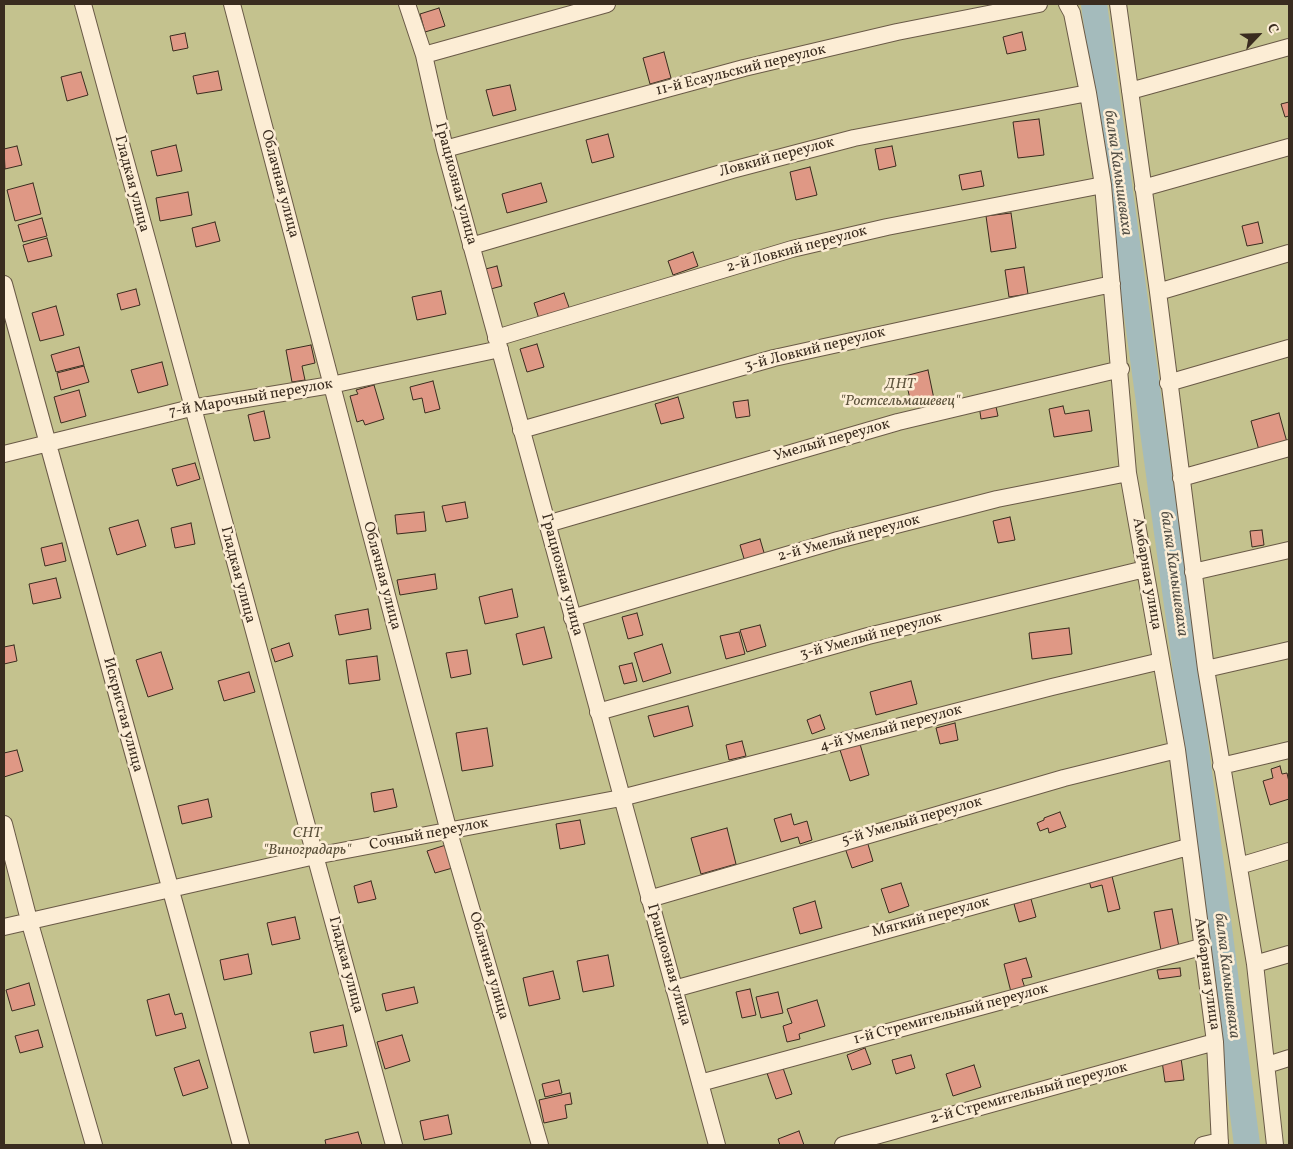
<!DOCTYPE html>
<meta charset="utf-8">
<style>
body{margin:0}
#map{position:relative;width:1293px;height:1149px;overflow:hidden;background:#fbe3be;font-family:Vollkorn,serif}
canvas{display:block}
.frame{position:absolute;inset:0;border:5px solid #3a2c1f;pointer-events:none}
.north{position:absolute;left:1233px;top:10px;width:50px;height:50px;-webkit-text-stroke:4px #fcedd5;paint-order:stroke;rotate:66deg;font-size:14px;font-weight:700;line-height:20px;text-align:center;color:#3a2c1f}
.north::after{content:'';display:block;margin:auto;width:18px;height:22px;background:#3a2c1f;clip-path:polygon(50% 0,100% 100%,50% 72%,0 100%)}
</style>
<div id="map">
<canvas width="1293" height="1149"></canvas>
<div class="frame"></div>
<div class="north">С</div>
</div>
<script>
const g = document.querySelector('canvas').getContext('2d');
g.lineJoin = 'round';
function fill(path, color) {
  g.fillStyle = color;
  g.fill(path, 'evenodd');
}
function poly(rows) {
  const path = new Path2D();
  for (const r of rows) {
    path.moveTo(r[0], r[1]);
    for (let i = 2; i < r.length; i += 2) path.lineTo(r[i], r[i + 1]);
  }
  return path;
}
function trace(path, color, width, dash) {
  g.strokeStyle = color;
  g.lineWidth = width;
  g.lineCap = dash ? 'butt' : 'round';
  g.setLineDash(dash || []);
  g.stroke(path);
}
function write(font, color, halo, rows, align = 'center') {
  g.font = font + ' Vollkorn,serif';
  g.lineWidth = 5;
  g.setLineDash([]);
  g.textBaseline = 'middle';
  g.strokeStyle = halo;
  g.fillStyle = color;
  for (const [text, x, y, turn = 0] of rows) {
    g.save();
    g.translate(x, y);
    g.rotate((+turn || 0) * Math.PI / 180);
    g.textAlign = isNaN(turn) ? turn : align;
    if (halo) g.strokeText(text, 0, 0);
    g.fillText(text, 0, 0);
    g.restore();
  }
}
const green = poly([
 [4,4,1289,4,1289,1145,4,1145]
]);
const river = poly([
 [1094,4,1183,648,1247,1145]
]);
const building = poly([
 [439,8,445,26,425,32,420,14,439,8],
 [1022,32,1026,50,1007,54,1003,37,1022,32],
 [185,33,188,48,173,51,170,36,185,33],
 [664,52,671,78,650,84,643,58,664,52],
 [218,71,222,90,197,94,193,76,218,71],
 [81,72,88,95,67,101,61,77,81,72],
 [510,85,516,110,493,116,486,90,510,85],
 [1289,102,1289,116,1285,117,1281,104,1289,102],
 [1039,119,1044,155,1018,158,1013,122,1039,119],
 [608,134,614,157,592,163,586,140,608,134],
 [176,145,182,171,157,176,151,151,176,145],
 [17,146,22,165,5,169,4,149,17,146],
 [892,146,896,166,879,170,875,149,892,146],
 [810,167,817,195,796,200,790,172,810,167],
 [981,171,984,186,962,190,959,175,981,171],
 [33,183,41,214,15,221,7,190,33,183],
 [541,183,547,202,507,213,502,194,541,183],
 [188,192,192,215,160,221,156,198,188,192],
 [1011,213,1016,248,991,252,986,216,1011,213],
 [42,218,47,236,23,242,18,225,42,218],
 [215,222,220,241,196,247,192,228,215,222],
 [1258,222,1263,243,1247,246,1242,226,1258,222],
 [47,238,52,256,28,262,23,245,47,238],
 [693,252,698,266,673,275,668,261,693,252],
 [497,266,502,286,487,290,482,270,497,266],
 [1024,267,1028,294,1009,297,1005,270,1024,267],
 [136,289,140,305,121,310,117,294,136,289],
 [441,291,446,314,417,320,412,297,441,291],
 [564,293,571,313,540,322,534,303,564,293],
 [56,306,64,335,40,341,32,313,56,306],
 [537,344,544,367,527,372,520,349,537,344],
 [311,345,315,363,302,366,305,380,292,382,286,350,311,345],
 [79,347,84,365,56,372,51,355,79,347],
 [162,362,168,385,138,393,131,370,162,362],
 [84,366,89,382,61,390,57,373,84,366],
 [928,370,934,399,911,404,905,376,928,370],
 [433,381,440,409,425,413,422,398,413,400,410,387,433,381],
 [374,385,384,419,365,425,363,420,357,422,350,396,358,394,356,390,374,385],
 [79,390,86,416,61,423,54,397,79,390],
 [678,397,684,418,661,424,655,404,678,397],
 [748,400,750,416,736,418,733,402,748,400],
 [995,402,998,416,981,419,979,405,995,402],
 [1063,406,1065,414,1089,410,1092,431,1054,437,1049,409,1063,406],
 [264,411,270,438,254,441,248,415,264,411],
 [1279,413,1288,446,1260,454,1251,421,1279,413],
 [195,463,200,479,177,486,172,469,195,463],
 [465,502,468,518,446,522,442,506,465,502],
 [424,512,426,531,397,534,395,515,424,512],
 [1010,517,1015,540,998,543,993,521,1010,517],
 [138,520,146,546,117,555,109,528,138,520],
 [191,523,195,544,175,548,171,528,191,523],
 [1262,530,1264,545,1252,547,1250,531,1262,530],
 [760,539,765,556,745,562,740,545,760,539],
 [62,543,66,561,45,566,41,548,62,543],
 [435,574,437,589,400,595,397,580,435,574],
 [56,578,61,598,33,604,29,584,56,578],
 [512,589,518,617,485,624,479,597,512,589],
 [368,609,371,629,339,635,335,615,368,609],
 [637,613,643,635,628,639,622,617,637,613],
 [760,625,766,646,747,652,740,630,760,625],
 [544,627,552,658,523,665,516,634,544,627],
 [1069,628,1072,654,1032,659,1029,633,1069,628],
 [739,632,745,654,726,659,720,636,739,632],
 [289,643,293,656,275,662,271,649,289,643],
 [662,644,671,673,643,682,634,653,662,644],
 [14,645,17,661,4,664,4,647,14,645],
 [467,650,471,674,451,678,446,653,467,650],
 [161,652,173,689,148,697,136,660,161,652],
 [377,656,380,680,349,684,346,660,377,656],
 [632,663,637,681,624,684,619,666,632,663],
 [249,672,255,692,224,701,218,681,249,672],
 [911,681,917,704,876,715,870,692,911,681],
 [688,706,693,726,654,737,648,716,688,706],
 [820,715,825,729,812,734,807,720,820,715],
 [955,723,958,740,940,744,936,728,955,723],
 [487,728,493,766,462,771,456,733,487,728],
 [742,741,746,756,729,760,726,745,742,741],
 [860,744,869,775,850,781,840,750,860,744],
 [17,750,23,771,4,777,4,753,17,750],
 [1280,766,1282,774,1287,773,1289,782,1289,799,1270,805,1263,781,1273,778,1271,769,1280,766],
 [393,789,397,807,374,812,371,793,393,789],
 [208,799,212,817,182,824,178,806,208,799],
 [1060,812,1066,827,1049,833,1048,828,1040,831,1037,823,1044,820,1044,818,1060,812],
 [791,814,794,825,807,821,812,840,800,844,798,837,781,842,774,819,791,814],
 [580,820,585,844,560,849,556,824,580,820],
 [727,828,736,864,701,874,691,838,727,828],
 [867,841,873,861,852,868,845,848,867,841],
 [449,844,456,867,435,873,427,851,449,844],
 [1111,872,1120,909,1108,912,1102,885,1091,888,1088,877,1111,872],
 [371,881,376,899,358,903,354,886,371,881],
 [901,883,909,906,889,913,881,889,901,883],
 [1031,899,1036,917,1019,922,1014,904,1031,899],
 [815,901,822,928,800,934,793,908,815,901],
 [1172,909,1179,947,1161,950,1154,912,1172,909],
 [295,917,300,939,272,945,267,923,295,917],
 [248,954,252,974,224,980,220,960,248,954],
 [608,955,614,986,583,992,577,961,608,955],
 [1026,958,1032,977,1022,979,1025,988,1011,992,1004,964,1026,958],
 [1180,968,1181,976,1159,979,1157,970,1180,968],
 [553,971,560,999,529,1006,523,978,553,971],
 [29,983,35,1005,12,1011,6,990,29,983],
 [414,987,418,1003,386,1011,382,994,414,987],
 [750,989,756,1015,742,1018,736,992,750,989],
 [778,992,783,1013,761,1018,756,997,778,992],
 [169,994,175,1015,182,1013,186,1028,156,1036,147,1000,169,994],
 [817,1000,825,1026,799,1034,800,1039,787,1042,783,1026,792,1023,787,1009,817,1000],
 [343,1025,347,1046,314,1053,310,1032,343,1025],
 [38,1030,43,1047,20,1053,15,1036,38,1030],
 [402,1035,410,1061,385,1069,377,1042,402,1035],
 [865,1048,871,1064,852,1070,847,1055,865,1048],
 [911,1055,915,1068,896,1074,892,1060,911,1055],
 [1181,1058,1184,1080,1165,1082,1162,1061,1181,1058],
 [199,1060,208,1088,183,1096,174,1068,199,1060],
 [974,1065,981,1087,953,1096,946,1074,974,1065],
 [783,1068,792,1094,776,1099,767,1073,783,1068],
 [559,1080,562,1093,545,1097,542,1084,559,1080],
 [570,1093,572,1104,565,1105,567,1118,544,1123,539,1100,570,1093],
 [448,1115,452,1134,424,1140,420,1121,448,1115],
 [799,1131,804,1145,780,1145,778,1139,799,1131],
 [358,1132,362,1145,326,1145,325,1140,358,1132]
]);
const minor = poly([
 [83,4,394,1145],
 [232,4,449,832,540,1145],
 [407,4,424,55,445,149,717,1145],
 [1067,4,1072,13,1088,93,1103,185,1128,473,1177,750,1215,1042,1220,1145],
 [1118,4,1158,292,1206,669,1255,964,1275,1145],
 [424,55,607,4],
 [1130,91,1289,47],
 [445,149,744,68,897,32,1039,4],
 [1143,188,1289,147],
 [471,246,732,170,854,138,1088,93],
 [4,284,241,1145],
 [1158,292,1289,253],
 [496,338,792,249,887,227,1103,185],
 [1168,383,1289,348],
 [521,430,774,358,1112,284],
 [4,454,191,408,331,385,500,349],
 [1181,478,1289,448],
 [547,524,898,422,1121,369],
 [1193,572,1289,550],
 [572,618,838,540,997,499,1128,473],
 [1206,669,1289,650],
 [598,712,868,636,1145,569],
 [1221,766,1289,750],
 [4,824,29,920,94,1145],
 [1239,866,1289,851],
 [649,899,1064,778,1177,750],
 [4,927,315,856,621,798,1052,687,1161,661],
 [1255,964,1289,954],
 [674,989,1188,847],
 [1267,1065,1289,1058],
 [700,1083,1201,947],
 [843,1145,1215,1042],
 [1203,1145,1220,1141]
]);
const streetNames = [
 ["11-й Есаульский переулок",741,71,-14],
 ["Ловкий переулок",777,158,-15],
 ["Гладкая улица",131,184,75],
 ["Облачная улица",279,184,75],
 ["Грациозная улица",455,184,75],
 ["2-й Ловкий переулок",797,250,-15],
 ["3-й Ловкий переулок",815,350,-14],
 ["7-й Марочный переулок",251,399,-10],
 ["Умелый переулок",832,441,-16],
 ["2-й Умелый переулок",849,539,-15],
 ["Амбарная улица",1146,574,80],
 ["Гладкая улица",237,575,75],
 ["Грациозная улица",561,575,75],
 ["Облачная улица",381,576,75],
 ["3-й Умелый переулок",871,637,-15],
 ["Искристая улица",122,715,75],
 ["4-й Умелый переулок",891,729,-15],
 ["5-й Умелый переулок",912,822,-16],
 ["Сочный переулок",429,835,-11],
 ["Мягкий переулок",931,918,-15],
 ["Гладкая улица",345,965,75],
 ["Грациозная улица",668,965,74],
 ["Облачная улица",488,966,74],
 ["Амбарная улица",1206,974,82],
 ["1-й Стремительный переулок",951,1015,-15],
 ["2-й Стремительный переулок",1029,1094,-15]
];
const parkNames = [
 ["ДНТ",900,385],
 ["\"Ростсельмашевец\"",900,402],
 ["СНТ",307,834],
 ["\"Виноградарь\"",307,851]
];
const waterNames = [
 ["балка Камышеваха",1117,173,82],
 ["балка Камышеваха",1173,574,82],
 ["балка Камышеваха",1226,976,83]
];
fill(green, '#c4c28e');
trace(river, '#a4bbbc', 26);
fill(building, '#df9885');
trace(building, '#3a2c1f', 1);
trace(minor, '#6a5a47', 18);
trace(minor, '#fcedd5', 16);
write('15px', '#3a2c1f', '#fcedd5', streetNames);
write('italic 15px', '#5c523b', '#fcedd5', parkNames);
write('italic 16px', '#545046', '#fcedd5', waterNames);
</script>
